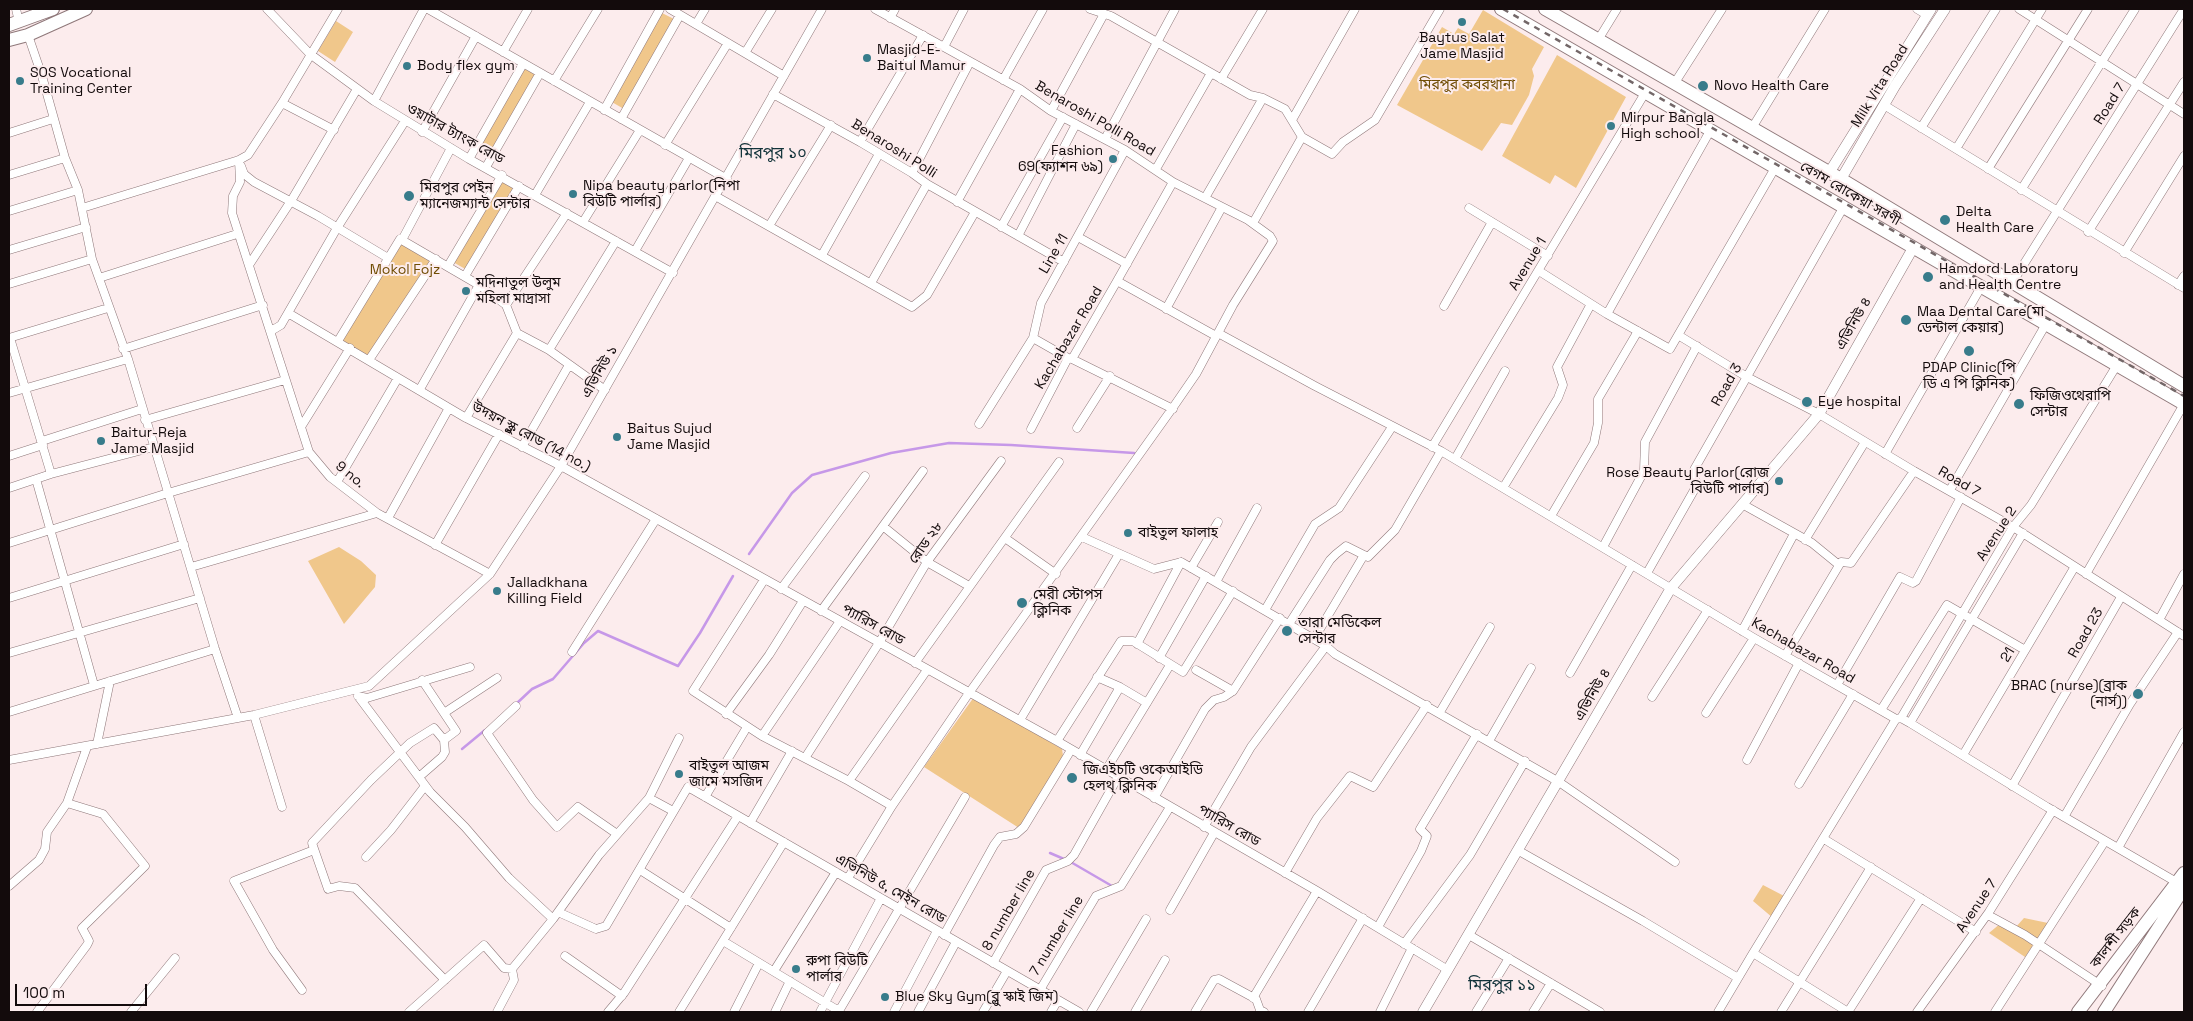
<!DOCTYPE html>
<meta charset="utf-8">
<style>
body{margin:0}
#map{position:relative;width:2193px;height:1021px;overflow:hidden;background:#fceced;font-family:"Space Grotesk",sans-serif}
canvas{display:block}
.frame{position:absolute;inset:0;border:10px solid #130b0c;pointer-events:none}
.scale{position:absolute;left:15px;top:984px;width:132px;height:22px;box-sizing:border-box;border:2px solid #130b0c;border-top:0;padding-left:6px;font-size:15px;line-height:18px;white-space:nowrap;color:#130b0c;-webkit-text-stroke:4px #fceced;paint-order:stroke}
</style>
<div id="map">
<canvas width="2193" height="1021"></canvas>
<div class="frame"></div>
<div class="scale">100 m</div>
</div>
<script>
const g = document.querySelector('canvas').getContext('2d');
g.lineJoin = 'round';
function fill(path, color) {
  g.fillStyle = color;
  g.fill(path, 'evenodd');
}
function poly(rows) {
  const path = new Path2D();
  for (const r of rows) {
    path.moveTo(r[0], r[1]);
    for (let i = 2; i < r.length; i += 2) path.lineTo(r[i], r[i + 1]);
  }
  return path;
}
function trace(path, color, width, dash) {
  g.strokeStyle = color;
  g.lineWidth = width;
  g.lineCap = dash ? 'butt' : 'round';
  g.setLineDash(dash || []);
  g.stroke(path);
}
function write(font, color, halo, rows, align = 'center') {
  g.font = font + ' "Space Grotesk","Noto Sans Bengali",sans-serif';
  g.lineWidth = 4;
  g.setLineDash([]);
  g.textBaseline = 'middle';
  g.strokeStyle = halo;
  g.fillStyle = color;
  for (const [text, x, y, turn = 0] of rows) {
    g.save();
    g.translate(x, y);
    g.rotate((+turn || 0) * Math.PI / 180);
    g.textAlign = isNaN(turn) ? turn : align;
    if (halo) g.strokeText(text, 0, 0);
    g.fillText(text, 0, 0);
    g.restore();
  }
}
const green = poly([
 [1483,10,1544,47,1532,69,1534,76,1529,95,1512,125,1501,123,1482,151,1397,105,1442,27,1454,34,1458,28,1469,34],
 [660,12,674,19,624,109,610,101],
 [336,21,353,32,335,62,318,51],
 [1557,55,1626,97,1576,188,1555,175,1550,184,1502,156],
 [523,68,536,75,489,157,477,150],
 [502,181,516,189,467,270,453,262],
 [401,243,434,260,365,361,339,346],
 [339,547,361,561,376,575,375,587,344,624,308,561],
 [974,697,1062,749,1063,756,1019,828,924,767],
 [1763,885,1786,897,1773,918,1753,901],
 [2024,918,2048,923,2025,957,1989,933,2001,923,2015,928]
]);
const stream = poly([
 [749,554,792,493,812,475,891,453,949,443,1011,445,1134,453],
 [516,704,532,689,553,679,584,643,598,631,678,666,700,633,733,576],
 [462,749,485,730],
 [1050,853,1064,859],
 [1069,861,1112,886]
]);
const minor = poly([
 [16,9,19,22],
 [267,9,310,54,374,101,469,159,673,273],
 [428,9,727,179],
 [670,9,784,76],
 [1090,9,1111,16,1250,95,1263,98,1285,109,1302,137,1332,154,1343,142,1375,120,1440,9],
 [1917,9,1927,15],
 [2019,9,2184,114],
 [890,18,895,9],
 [696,24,705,9],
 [28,35,42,76,65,158,78,190,92,259,128,359,215,649,238,718],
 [1598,40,1617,9],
 [944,47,964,9],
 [503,52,528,9],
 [745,53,772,9],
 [1221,79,1263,9],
 [1003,80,1043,9],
 [554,81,598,9],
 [1674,84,1722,9],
 [773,94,860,142,912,173,927,184,1064,262],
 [374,101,424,9],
 [282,103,334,130],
 [1884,105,2184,288],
 [604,110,660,9],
 [1051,111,1104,14],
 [621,119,680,15],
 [1292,120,1355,9],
 [1752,128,1825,9],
 [1921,128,1996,9],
 [422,132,476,36],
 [9,133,53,119],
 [1105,139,1175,9],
 [860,142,923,35],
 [665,145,728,43],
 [1956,149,2042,9],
 [469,159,523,64],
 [239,160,240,182,233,196,232,213,309,452,330,477,377,513,490,574],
 [241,166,244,174,254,182,318,216,388,258],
 [486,167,540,73],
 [1156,169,1211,73],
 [1988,169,2088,9],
 [912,173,970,62],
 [9,175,65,158],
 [2021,190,2135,9],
 [535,195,590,102],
 [717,197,912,307,927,295,975,212],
 [1205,198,1263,98],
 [957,202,1020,89],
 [82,208,239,160,248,155,282,103,338,9],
 [1469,208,1548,256],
 [9,211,78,190],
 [583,222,640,130],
 [1253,223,1302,137],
 [769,226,831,125],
 [1001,227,1063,117],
 [2088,232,2184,82],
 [1018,236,1076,124],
 [1078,237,1127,264],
 [402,240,451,148],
 [9,250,86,227],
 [635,251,689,158],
 [2124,253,2184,156],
 [822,255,879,154],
 [249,265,291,201,357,89],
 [448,266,502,175],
 [1539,271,1607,314,1670,349,1775,168],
 [465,276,519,186],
 [99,278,237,234],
 [1117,281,1173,182],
 [871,283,927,184],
 [2012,283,2184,9],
 [9,284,92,259],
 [2178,285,2184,276],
 [506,305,567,213],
 [1444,306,1492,222],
 [1166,309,1222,207],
 [288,313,466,418,561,466,1057,741,1317,891,1448,970],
 [1607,314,1710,131],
 [271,331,281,325,337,228,405,121],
 [1218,333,1315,386,1441,451,1754,638,1896,719,1901,718,1910,723,2047,807,2178,883],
 [1678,335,1747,377,1819,414,1914,471,2013,527,2184,636],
 [9,338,108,308],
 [10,338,51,474],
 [338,341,400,239,479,285,506,305,517,333,549,350,605,390],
 [123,349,263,305],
 [549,350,616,241],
 [1068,358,1033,338,1041,303,1125,150],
 [1072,359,1173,409],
 [369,360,436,259],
 [420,389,479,285],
 [9,393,128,359],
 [466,418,517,333],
 [145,420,285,380],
 [979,424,1033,338],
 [301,427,350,348],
 [1077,428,1110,376],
 [1031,429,1068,358,1072,359,1117,281,1216,336],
 [42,441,142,409],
 [522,447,569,365],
 [1432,447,1645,93],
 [1885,454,1981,287],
 [9,456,43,445],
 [1455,459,1505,371],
 [36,479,94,685],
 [337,482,398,378],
 [9,488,51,474,154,447],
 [1503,488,1558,398,1563,385,1557,367,1591,304],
 [1950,490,2046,324],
 [1742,504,1812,543,1839,565],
 [1551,516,1594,443,1598,423,1598,399,1638,331],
 [388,518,449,408],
 [884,527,927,562,969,586],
 [1082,537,1154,569,1181,562],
 [1005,538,1056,574],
 [1805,540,1865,442],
 [9,543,168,493,309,452],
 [435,545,499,434],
 [1603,547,1644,471,1645,442,1697,346],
 [1181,562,1326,646,1335,654,1559,782,1675,862],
 [191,567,377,513],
 [1191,568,1218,522],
 [1647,573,1697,485,1696,481,1691,478,1691,475,1843,208],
 [2086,574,2184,404],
 [764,580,693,691,762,736,849,781,892,806],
 [1216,582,1257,508],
 [781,589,865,476],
 [9,598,184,544],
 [1265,610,1315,524,1339,508,1392,427],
 [821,611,923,471],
 [2159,620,2184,574],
 [1289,624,1330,560,1336,554,1346,546,1368,557,1395,530,1441,451],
 [1742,631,1794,534],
 [1314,639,1364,555],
 [1137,644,1181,562],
 [572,652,656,519],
 [9,653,200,598],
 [1785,656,1841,562,1851,563,1914,471],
 [1159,658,1206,576],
 [915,663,1059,462],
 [1196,670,1233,691,1280,618],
 [1570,673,1632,565],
 [422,680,456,731,444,740,434,728,410,743,371,780,312,843,328,889,339,886,355,888,445,980],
 [1837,685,1900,577,1913,583,1916,581,1961,497],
 [1120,687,1147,703],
 [358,696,430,792,465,827,509,878,553,919],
 [358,696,367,698,470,667],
 [1652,697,1708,610],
 [516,706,487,733,533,800,557,827,578,807,617,834],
 [1881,710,1947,605,2025,650],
 [9,712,215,649],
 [1440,712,1490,627],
 [444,713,497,678],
 [1706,713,1754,638],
 [726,714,769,655,803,601],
 [254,715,282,807],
 [1901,718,2013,527,2031,505,2117,365],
 [1020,720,1119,554],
 [1910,723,2023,533],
 [762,736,840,621],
 [1057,741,1121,641,1133,641,1183,672,1233,591],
 [1489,741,1531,668],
 [97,744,110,681],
 [1080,755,1120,687,1097,677],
 [1963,755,2074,568],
 [805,758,879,643,927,562,1001,461],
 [9,760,254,715,369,686,490,574,561,466,822,9],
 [1747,760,1799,663],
 [1106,770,1170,665],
 [419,777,442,757,445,752,444,740],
 [849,781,927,670],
 [1799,784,1853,694],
 [2012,786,2121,597],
 [705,797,747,727],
 [649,798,679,738],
 [1154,798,1205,709,1214,700,1224,697,1233,691],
 [2064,817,2130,704,2178,632],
 [750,823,792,751],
 [1204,827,1251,747,1326,646],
 [1824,839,1976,932],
 [2118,848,2184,732],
 [1519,851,1643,921,1738,978],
 [366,857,391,830,425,786],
 [640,870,731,928],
 [1285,873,1317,818,1350,776,1373,787,1427,705],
 [848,878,892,806,969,693,1174,406,1196,374,1233,305,1273,241,1270,236,1248,220,1173,182,1125,150,1051,111,1020,89,875,9],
 [9,886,39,860,45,849,47,832,67,803,87,747],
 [1170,910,1214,833],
 [558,912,596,929,606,926,688,787,1079,1012],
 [1988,915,2025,935,2102,986],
 [1378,927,1421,851,1427,836,1420,829,1477,734],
 [944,935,994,845,1000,837,1016,834,1024,827,1071,750],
 [1469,935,1600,1012],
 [723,941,839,1011,965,797],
 [1404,944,1470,855,1525,761],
 [1753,953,1896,719],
 [565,956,622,996],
 [993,963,1046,870,1068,861,1074,855,1118,777],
 [774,971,836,872],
 [302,990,273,950,234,881,314,850],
 [1040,990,1096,896,1121,886,1170,807],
 [1253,998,1317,891],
 [37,1012,87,945,89,941,82,928,145,866,103,814,67,803],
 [131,1012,175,958],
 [409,1012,484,945,504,968,512,969,553,919,599,855,649,798,673,811],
 [497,1012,514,980,512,969],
 [608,1012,624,993,738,816],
 [679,1012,784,842],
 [734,1012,759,963],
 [775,1012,790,981],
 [820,1012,881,898],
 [894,1012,937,931],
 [918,1012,956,942],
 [983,1012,1007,971],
 [1051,1012,1058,1000],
 [1091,1012,1146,919],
 [1135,1012,1165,960],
 [1195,1012,1214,980,1219,979,1256,999,1260,1010,1264,1012],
 [1308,1012,1363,918],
 [1380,1012,1412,948],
 [1476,1012,1509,958],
 [1533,1012,1551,983],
 [1718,1012,1753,953,1848,1012],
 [1781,1012,1871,867],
 [1848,1012,1921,898],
 [1917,1012,1989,912,2053,810],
 [1995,1012,2105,841]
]);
const tertiary = poly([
 [1829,173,1931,9],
 [1841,179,1895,86,1945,9],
 [1423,1012,1671,588,1819,414,1913,248]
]);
const primary = poly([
 [1501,9,2184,404],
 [1545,9,1841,179,2184,386],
 [9,25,53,9],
 [9,40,28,35,86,9],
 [2078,1012,2184,873],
 [2104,1012,2184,888]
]);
const rail = poly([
 [1503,9,2184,396]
]);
const markers = [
 [1462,22,5,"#387c8b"],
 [867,58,5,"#387c8b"],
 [407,66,5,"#387c8b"],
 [20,81,5,"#387c8b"],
 [1703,86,6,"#387c8b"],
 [1611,126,5,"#387c8b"],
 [1113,159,5,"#387c8b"],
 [573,194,5,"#387c8b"],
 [409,196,6,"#387c8b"],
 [1945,220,6,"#387c8b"],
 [1928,277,6,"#387c8b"],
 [466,291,5,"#387c8b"],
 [1906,320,6,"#387c8b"],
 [1969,351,6,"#387c8b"],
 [1807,402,6,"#387c8b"],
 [2019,404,6,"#387c8b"],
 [617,437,5,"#387c8b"],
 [101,441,5,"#387c8b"],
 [1779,481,5,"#387c8b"],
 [1128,533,5,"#387c8b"],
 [497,591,5,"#387c8b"],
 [1022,603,6,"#387c8b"],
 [1287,631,6,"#387c8b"],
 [2138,694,6,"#387c8b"],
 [679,774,5,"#387c8b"],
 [1072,778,6,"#387c8b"],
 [796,969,5,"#387c8b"],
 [885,997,5,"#387c8b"]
];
const poiNames = [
 ["Baytus Salat",1462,38,"center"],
 ["Jame Masjid",1462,54,"center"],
 ["Masjid-E-",877,50],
 ["Baitul Mamur",877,66],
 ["Body flex gym",417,66],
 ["SOS Vocational",30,73],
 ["Training Center",30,89],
 ["Novo Health Care",1714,86],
 ["Mirpur Bangla",1621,118],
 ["High school",1621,134],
 ["Fashion",1103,151,"right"],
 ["69(ফ্যাশন ৬৯)",1103,167,"right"],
 ["Nipa beauty parlor(নিপা",583,186],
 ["বিউটি পার্লার)",583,202],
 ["মিরপুর পেইন",420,188],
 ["ম্যানেজম্যান্ট সেন্টার",420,204],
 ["Delta",1956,212],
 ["Health Care",1956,228],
 ["Hamdord Laboratory",1939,269],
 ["and Health Centre",1939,285],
 ["মদিনাতুল উলুম",476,283],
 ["মহিলা মাদ্রাসা",476,299],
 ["Maa Dental Care(মা",1917,312],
 ["ডেন্টাল কেয়ার)",1917,328],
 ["PDAP Clinic(পি",1969,368,"center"],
 ["ডি এ পি ক্লিনিক)",1969,384,"center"],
 ["ফিজিওথেরাপি",2030,396],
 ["সেন্টার",2030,412],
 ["Eye hospital",1818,402],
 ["Baitus Sujud",627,429],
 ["Jame Masjid",627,445],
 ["Baitur-Reja",111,433],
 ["Jame Masjid",111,449],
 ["Rose Beauty Parlor(রোজ",1769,473,"right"],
 ["বিউটি পার্লার)",1769,489,"right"],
 ["বাইতুল ফালাহ",1138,533],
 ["Jalladkhana",507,583],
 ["Killing Field",507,599],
 ["মেরী স্টোপস",1033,595],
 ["ক্লিনিক",1033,611],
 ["তারা মেডিকেল",1298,623],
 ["সেন্টার",1298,639],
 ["BRAC (nurse)(ব্রাক",2127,686,"right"],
 ["(নার্স))",2127,702,"right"],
 ["বাইতুল আজম",689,766],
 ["জামে মসজিদ",689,782],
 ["জিএইচটি ওকেআইডি",1083,770],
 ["হেলথ্ ক্লিনিক",1083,786],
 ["রুপা বিউটি",806,961],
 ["পার্লার",806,977],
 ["Blue Sky Gym(ব্লু স্কাই জিম)",895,997]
];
const parkNames = [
 ["মিরপুর কবরখানা",1467,85],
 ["Mokol Fojz",405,270]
];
const streetNames = [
 ["Milk Vita Road",1880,86,-58],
 ["Road 7",2110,104,-58],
 ["Benaroshi Polli Road",1095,119,30],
 ["ওয়াটার ট্যাংক রোড",455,134,29],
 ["Benaroshi Polli",894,149,32],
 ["বেগম রোকেয়া সরণী",1850,194,30],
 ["Line 11",1054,254,-60],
 ["Avenue 1",1528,264,-59],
 ["এভিনিউ ৪",1854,324,-61],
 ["Kachabazar Road",1069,338,-59],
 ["এভিনিউ ১",600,372,-60],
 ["Road 3",1727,385,-60],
 ["উদয়ন স্কুল রোড (14 no.)",531,437,28],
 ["9 no.",350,475,39],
 ["Road 7",1959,482,30],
 ["Avenue 2",1997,534,-57],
 ["রোড ২৮",926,543,-55],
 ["প্যারিস রোড",873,625,29],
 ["Road 23",2086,633,-60],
 ["Kachabazar Road",1803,651,30],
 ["21",2008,655,-60],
 ["এভিনিউ ৪",1593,695,-60],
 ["প্যারিস রোড",1229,826,30],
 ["এভিনিউ ৫, মেইন রোড",890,889,30],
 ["Avenue 7",1977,906,-56],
 ["8 number line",1009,910,-60],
 ["7 number line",1057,936,-59],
 ["কালশী সড়ক",2116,938,-52]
];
const quarterNames = [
 ["মিরপুর ১০",773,154],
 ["মিরপুর ১১",1502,986]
];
fill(green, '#f0c78b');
trace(stream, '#c698e8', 2.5);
trace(minor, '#8f787a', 9);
trace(tertiary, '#8f787a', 11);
trace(primary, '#8f787a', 14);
trace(minor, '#fff', 8);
trace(tertiary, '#fff', 10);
trace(primary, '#fff', 12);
trace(rail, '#736768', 2.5, [6, 6]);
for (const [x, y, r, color] of markers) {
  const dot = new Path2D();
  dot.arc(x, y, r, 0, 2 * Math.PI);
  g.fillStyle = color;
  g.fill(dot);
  trace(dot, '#fceced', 2);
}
write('14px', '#130b0c', '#fceced', poiNames, 'left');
write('14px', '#704d04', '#fceced', parkNames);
write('14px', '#130b0c', '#fceced', streetNames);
write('16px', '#113239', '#fceced', quarterNames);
</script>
